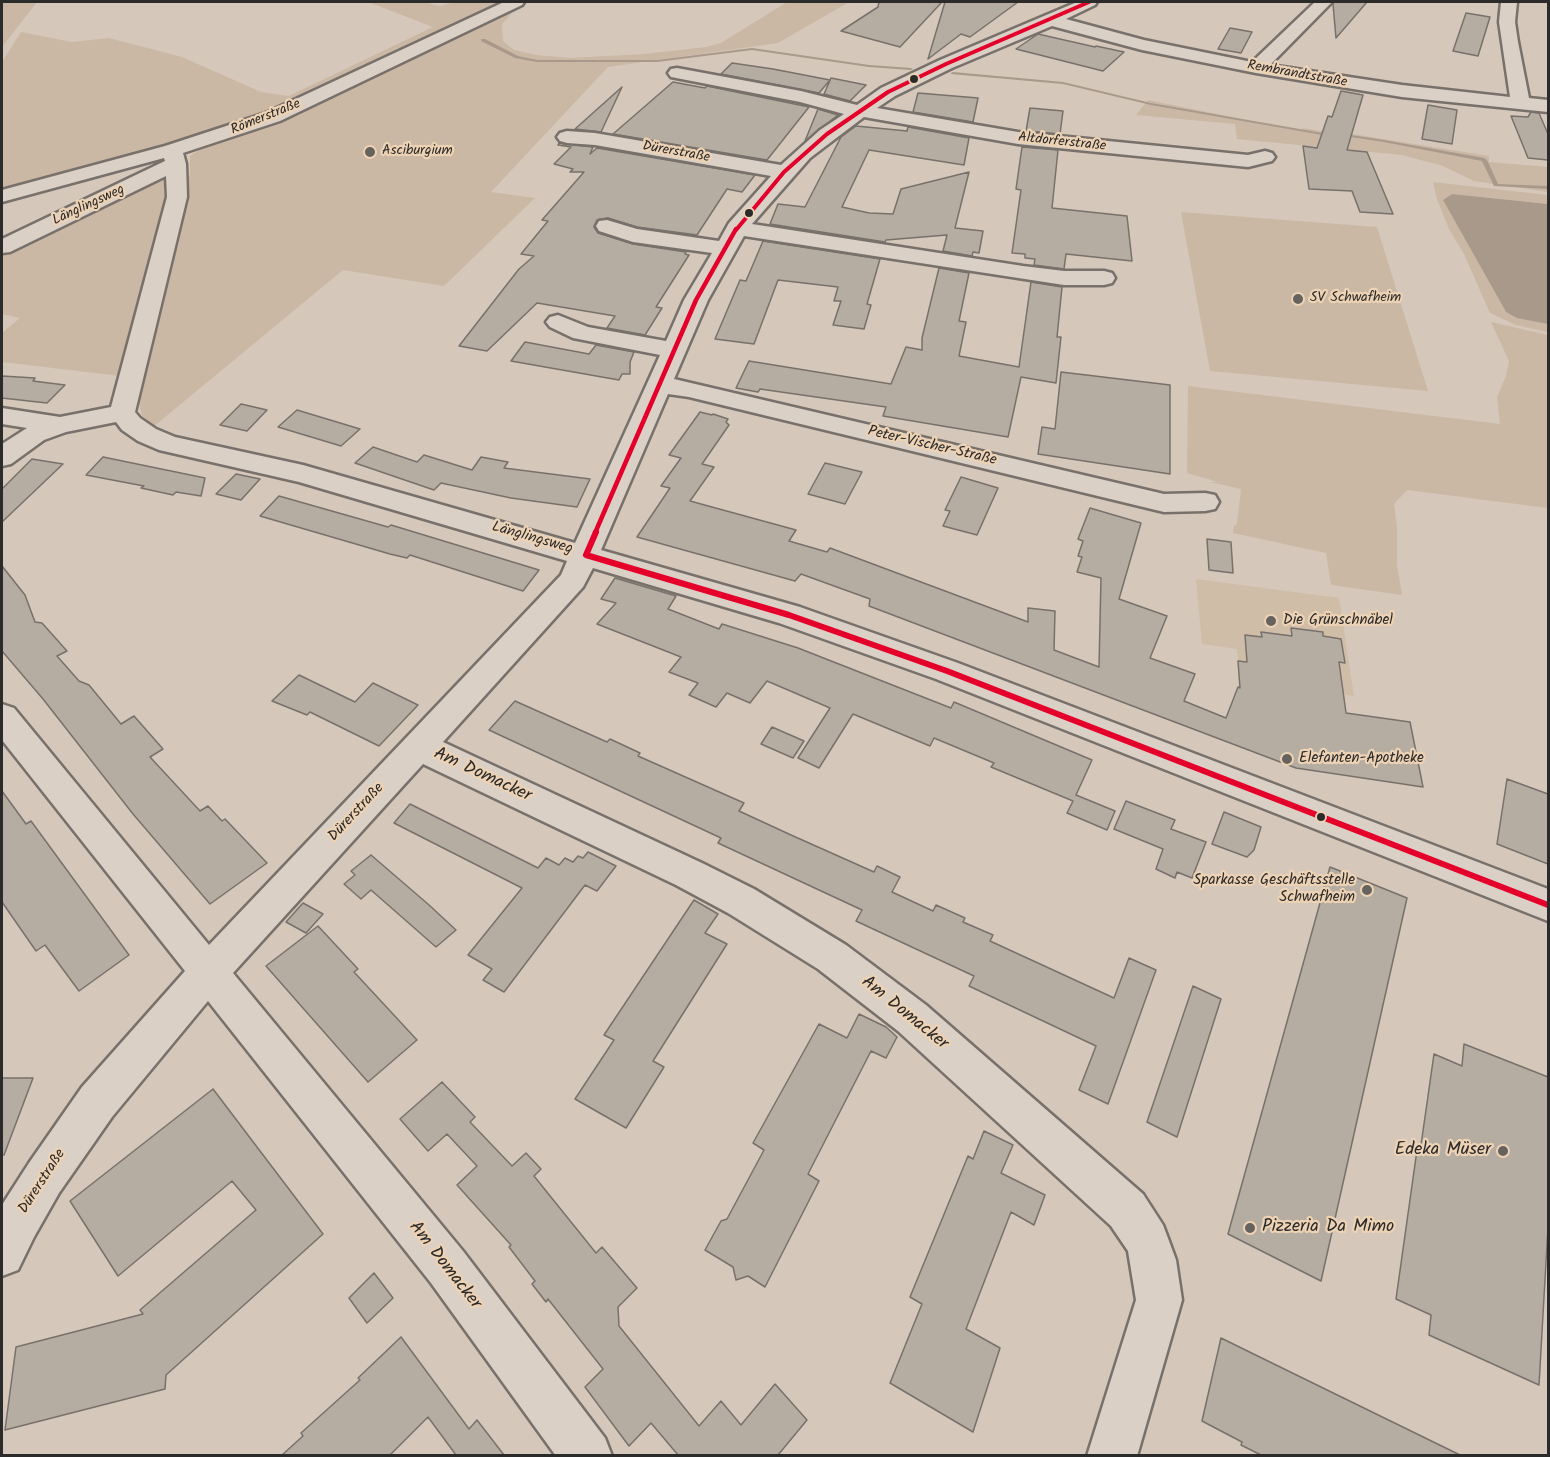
<!DOCTYPE html>
<meta charset="utf-8">
<style>
body{margin:0}
#map{position:relative;width:1550px;height:1457px;overflow:hidden;background:#d5c7b9;font-family:Kalam,sans-serif}
canvas{display:block}
.frame{position:absolute;inset:0;border:3px solid #2b2b2b;pointer-events:none}
</style>
<div id="map">
<canvas width="1550" height="1457"></canvas>
<div class="frame"></div>
</div>
<script>
const g = document.querySelector('canvas').getContext('2d');
g.lineJoin = 'round';
function fill(path, color) {
  g.fillStyle = color;
  g.fill(path, 'evenodd');
}
function poly(rows) {
  const path = new Path2D();
  for (const r of rows) {
    path.moveTo(r[0], r[1]);
    for (let i = 2; i < r.length; i += 2) path.lineTo(r[i], r[i + 1]);
  }
  return path;
}
function trace(path, color, width, dash) {
  g.strokeStyle = color;
  g.lineWidth = width;
  g.lineCap = dash ? 'butt' : 'round';
  g.setLineDash(dash || []);
  g.stroke(path);
}
function write(font, color, halo, rows, align = 'center') {
  g.font = font + ' Kalam,sans-serif';
  g.lineWidth = 4.5;
  g.setLineDash([]);
  g.textBaseline = 'middle';
  g.strokeStyle = halo;
  g.fillStyle = color;
  for (const [text, x, y, turn = 0] of rows) {
    g.save();
    g.translate(x, y);
    g.rotate((+turn || 0) * Math.PI / 180);
    g.textAlign = isNaN(turn) ? turn : align;
    if (halo) g.strokeText(text, 0, 0);
    g.fillText(text, 0, 0);
    g.restore();
  }
}
const built = poly([
 [1196,579,1339,598,1354,696,1239,676,1237,649,1202,644]
]);
const green = poly([
 [2,2,37,2,2,47],
 [368,2,424,2,439,6,456,2,507,2,278,112,81,171,2,192,2,62,21,32,72,42,109,38,182,57,261,92,289,96,433,27],
 [787,2,849,2,778,43,608,67,491,192,535,198,444,286,343,270,153,427,142,415,138,399,144,360,190,173,190,156,201,149,251,131,314,104,506,10,512,13,502,24,503,41,514,50,536,55,570,58,644,54,706,47,721,43],
 [1148,100,1301,131,1303,128,1339,134,1340,132,1489,156,1489,162,1548,167,1548,192,1474,181,1443,166,1402,155,1237,139,1235,124,1136,115],
 [167,175,168,191,120,376,2,362,2,333,20,318,2,314,2,251,155,177],
 [1433,182,1548,195,1548,204,1452,194,1443,200,1506,312,1548,324,1548,332,1516,325,1490,313,1464,254,1449,229,1437,199],
 [1181,212,1377,227,1428,391,1210,371],
 [1491,322,1548,335,1548,508,1407,490,1394,504,1397,527,1397,565,1402,595,1331,585,1326,553,1233,533,1234,526,1237,524,1241,489,1210,482,1218,482,1187,473,1188,386,1500,424,1497,397,1506,376,1509,361]
]);
const water = poly([
 [1452,194,1548,204,1548,324,1517,318,1506,312,1443,200]
]);
const stream = poly([
 [481,39,485,39,518,56,537,60,657,60,752,48,869,65,911,68,913,69,911,70,869,67,752,50,657,62,537,62,515,58,481,41,481,39],
 [953,72,1063,82,1151,103,1328,134,1351,135,1384,140,1484,158,1487,160,1498,184,1548,186,1548,189,1494,186,1482,161,1384,142,1351,137,1328,136,1151,105,1063,84,951,74,951,73,953,72]
]);
const building = poly([
 [879,2,942,2,900,47,841,31,878,7,879,2],
 [945,2,1018,2,970,37,961,34,928,59,945,2],
 [1334,2,1367,2,1336,38,1333,4,1334,2],
 [1466,13,1490,17,1478,56,1453,51,1466,13],
 [1230,28,1252,32,1241,53,1218,49,1230,28],
 [1038,34,1095,47,1096,46,1124,52,1103,71,1016,49,1038,34],
 [732,63,773,69,830,80,819,93,721,74,732,63],
 [831,78,866,85,850,101,824,94,831,78],
 [673,82,705,88,707,86,809,107,767,160,613,134,673,82],
 [622,87,601,132,575,129,622,87],
 [1341,91,1363,95,1347,150,1367,152,1393,214,1360,212,1352,191,1309,189,1303,146,1317,148,1328,116,1332,117,1341,91],
 [918,93,978,98,973,122,913,112,918,93],
 [1428,105,1457,110,1452,144,1422,139,1428,105],
 [1030,108,1063,111,1060,134,1026,131,1030,108],
 [818,109,838,115,805,141,818,109],
 [1531,112,1539,113,1548,134,1548,160,1528,158,1511,116,1528,117,1531,112],
 [856,126,907,131,908,127,969,138,964,165,869,150,842,207,869,213,893,214,901,189,969,172,955,228,983,231,979,253,973,252,972,256,943,251,947,235,886,240,885,242,770,224,778,204,805,207,841,137,856,126],
 [559,143,593,147,590,154,597,148,755,175,742,192,727,189,697,235,637,227,608,218,597,220,594,227,598,233,633,244,686,252,685,254,689,255,656,307,662,308,645,335,607,328,615,316,537,303,487,351,459,346,519,269,534,256,521,254,548,221,542,220,584,172,570,172,573,169,554,164,571,147,558,145,559,143],
 [1022,147,1058,150,1052,208,1127,216,1132,261,1066,254,1064,269,1034,265,1035,259,1025,258,1025,254,1012,253,1021,190,1016,189,1022,147],
 [763,241,880,259,867,304,871,305,864,329,833,325,841,301,834,301,838,287,778,280,754,344,715,339,740,280,746,281,763,241],
 [939,268,969,273,959,321,966,322,959,356,1019,367,1031,282,1062,287,1057,337,1061,337,1056,383,1021,377,1008,437,883,416,886,407,760,389,758,392,736,388,749,361,891,384,906,347,922,350,922,338,939,268],
 [525,342,589,354,596,345,634,352,630,362,630,374,622,374,619,380,511,361,525,342],
 [1061,372,1170,385,1170,474,1038,454,1042,427,1055,429,1061,372],
 [2,376,35,378,33,381,65,385,47,403,2,398,2,376],
 [241,404,267,410,247,431,220,425,241,404],
 [297,410,360,429,341,446,278,427,297,410],
 [700,412,712,415,713,414,728,419,726,422,729,425,702,464,714,467,690,501,796,530,789,541,827,552,830,548,1028,622,1028,608,1055,611,1054,650,1099,667,1101,578,1077,572,1082,557,1078,556,1083,541,1078,539,1090,508,1141,523,1119,599,1167,616,1150,658,1195,674,1184,701,1226,718,1238,687,1240,688,1238,661,1247,662,1245,635,1262,637,1261,632,1292,636,1291,628,1323,632,1323,636,1341,639,1345,663,1339,662,1346,713,1410,722,1423,787,1296,768,869,606,870,599,801,574,795,581,637,537,670,488,661,486,681,458,669,455,700,412],
 [373,447,417,462,424,455,472,470,481,457,508,462,504,468,590,479,577,507,511,498,441,483,434,490,355,463,373,447],
 [103,457,205,478,201,496,176,492,173,495,141,488,144,486,86,475,103,457],
 [32,459,63,464,2,522,2,489,32,459],
 [825,463,862,472,845,504,808,494,825,463],
 [236,474,260,479,241,500,216,494,236,474],
 [961,477,998,488,977,535,943,526,950,511,945,510,961,477],
 [279,496,388,527,391,525,539,570,523,591,410,555,407,558,390,554,260,516,279,496],
 [1207,539,1231,542,1233,573,1209,570,1207,539],
 [2,566,25,595,35,622,42,623,67,651,57,656,79,681,89,685,121,724,134,716,163,749,150,757,200,811,208,806,222,821,225,819,267,863,210,904,133,814,43,699,2,651,2,566],
 [615,578,676,596,668,609,696,620,719,629,722,624,798,648,951,708,954,702,1092,760,1076,795,1115,811,1107,830,1067,813,1073,801,991,767,994,763,934,738,930,746,853,714,819,768,798,758,830,708,767,681,750,703,727,693,716,707,689,695,698,683,669,672,681,657,597,624,616,603,601,599,615,578],
 [299,675,355,702,373,683,418,705,379,746,310,712,307,715,272,701,299,675],
 [515,701,607,742,610,739,640,753,638,756,744,803,739,811,791,835,874,872,877,866,900,877,892,892,933,911,936,905,965,918,963,922,993,935,990,941,1114,998,1129,958,1156,970,1108,1104,1079,1090,1096,1046,969,986,974,976,856,921,862,910,718,843,721,838,489,730,515,701],
 [772,727,804,741,793,758,761,744,772,727],
 [1507,779,1548,794,1548,864,1497,844,1507,779],
 [2,791,26,824,31,821,129,955,79,991,45,945,36,951,2,902,2,791],
 [1126,801,1175,820,1171,829,1206,842,1192,878,1177,872,1175,878,1156,869,1163,849,1114,829,1126,801],
 [410,804,538,868,546,858,559,865,565,858,573,862,578,856,583,858,588,852,616,866,597,891,585,885,504,992,483,980,492,969,468,955,522,888,394,823,410,804],
 [1224,812,1261,827,1254,850,1247,857,1212,844,1224,812],
 [371,855,429,905,456,930,436,947,371,890,361,899,344,884,355,875,351,871,371,855],
 [1330,867,1407,898,1321,1281,1228,1234,1330,867],
 [694,900,718,914,705,933,727,944,653,1061,664,1067,626,1128,575,1099,614,1040,604,1035,694,900],
 [303,903,323,914,306,933,286,922,303,903],
 [318,926,358,969,354,972,417,1040,368,1082,266,966,318,926],
 [1193,986,1221,999,1177,1137,1147,1122,1193,986],
 [859,1014,886,1027,897,1037,886,1058,871,1051,808,1174,819,1181,765,1287,748,1276,736,1280,733,1267,705,1250,721,1221,727,1219,764,1150,753,1143,819,1024,847,1038,859,1014],
 [1464,1044,1548,1077,1548,1227,1539,1385,1429,1335,1431,1315,1396,1299,1417,1150,1420,1152,1434,1054,1462,1066,1464,1044],
 [2,1078,33,1078,4,1155,2,1155,2,1078],
 [442,1082,475,1117,470,1122,512,1166,526,1153,541,1169,534,1176,596,1253,602,1247,637,1288,618,1307,619,1326,699,1426,721,1401,741,1425,775,1384,807,1420,778,1455,678,1455,651,1423,629,1446,585,1387,603,1369,548,1299,546,1302,532,1284,535,1281,509,1247,511,1245,457,1185,477,1166,447,1134,428,1151,400,1119,442,1082],
 [213,1089,323,1234,166,1375,165,1389,5,1430,16,1347,143,1314,140,1310,256,1210,232,1181,118,1276,70,1201,213,1089],
 [984,1131,1013,1145,1001,1173,1045,1195,1034,1225,1011,1212,966,1329,1000,1348,973,1432,890,1383,922,1304,910,1297,968,1156,973,1159,984,1131],
 [374,1273,393,1298,367,1323,349,1298,374,1273],
 [401,1337,469,1429,477,1420,504,1455,456,1455,428,1417,390,1455,282,1455,303,1436,301,1433,360,1380,358,1378,401,1337],
 [1221,1338,1276,1365,1460,1455,1261,1455,1241,1445,1242,1442,1202,1421,1221,1338]
]);
const minor = poly([
 [504,2,524,2,522,5,280,121,183,153,186,164,187,197,135,412,140,418,156,429,175,437,303,465,575,543,660,355,573,338,550,327,546,322,550,317,558,315,588,327,666,341,684,300,712,253,633,242,599,231,596,226,599,221,607,220,637,229,719,241,729,223,771,176,595,145,567,143,560,141,557,137,560,133,567,131,595,133,781,165,820,130,844,114,800,102,671,77,668,73,671,69,677,68,801,91,857,105,881,88,940,60,1077,2,1097,2,1095,5,1066,19,1144,40,1252,62,1315,2,1332,2,1270,65,1402,85,1510,97,1499,22,1501,2,1517,2,1515,22,1518,42,1529,98,1548,100,1548,112,1402,97,1256,73,1142,50,1052,26,952,68,895,96,877,108,1018,132,1248,155,1265,151,1272,153,1275,157,1272,161,1248,167,1018,144,864,117,810,158,752,224,1023,266,1064,271,1104,271,1112,273,1115,278,1112,283,1104,285,1064,285,744,236,708,300,674,379,1164,494,1205,493,1215,495,1219,502,1215,509,1205,511,1164,512,689,397,668,394,601,550,800,607,958,663,1548,889,1548,921,936,679,779,623,593,568,583,587,443,742,702,863,754,889,846,945,926,1005,1143,1194,1163,1225,1169,1241,1176,1260,1182,1300,1137,1456,1087,1456,1136,1300,1128,1251,1111,1226,898,1031,818,969,728,913,676,885,423,764,233,973,463,1251,605,1438,612,1456,556,1456,431,1283,208,1001,112,1117,59,1193,34,1237,18,1270,2,1276,2,1205,29,1163,82,1087,185,971,2,740,2,704,14,708,209,945,561,575,567,561,299,482,159,450,138,441,122,430,116,422,66,432,44,440,11,464,2,466,2,444,27,428,2,424,2,408,60,417,111,407,167,197,166,176,10,252,2,253,2,239,165,161,164,158,2,202,2,190,165,146,266,113,504,2]
]);
const bus1Far2 = poly([
 [736,230,784,172,827,134,888,92,946,64,1089,2]
]);
const bus1Far1 = poly([
 [595,533,696,300,736,229]
]);
const bus1 = poly([
 [586,555,789,615,947,671,1548,905],
 [586,555,596,532]
]);
const markers = [
 [914,79,5,"#2b2b2b"],
 [370,152,6,"#66625d"],
 [749,213,5,"#2b2b2b"],
 [1298,299,6,"#66625d"],
 [1271,621,6,"#66625d"],
 [1287,759,6,"#66625d"],
 [1321,817,5,"#2b2b2b"],
 [1367,890,6,"#66625d"],
 [1503,1151,6,"#66625d"],
 [1250,1228,6,"#66625d"]
];
const farStreetnames = [
 ["Rembrandtstraße",1297,75,10],
 ["Römerstraße",266,118,-22],
 ["Altdorferstraße",1062,143,6],
 ["Dürerstraße",676,153,10],
 ["Länglingsweg",89,206,-25]
];
const farPoinames = [
 ["Asciburgium",382,152],
 ["SV Schwafheim",1310,299]
];
const streetNames = [
 ["Peter-Vischer-Straße",932,447,13],
 ["Länglingsweg",532,539,16],
 ["Dürerstraße",357,813,-47],
 ["Dürerstraße",43,1182,-57]
];
const poiNames = [
 ["Die Grünschnäbel",1283,621],
 ["Elefanten-Apotheke",1299,759],
 ["Sparkasse Geschäftsstelle",1355,881,"right"],
 ["Schwafheim",1355,898,"right"]
];
const nearStreetnames = [
 ["Am Domacker",482,776,25],
 ["Am Domacker",904,1014,39],
 ["Am Domacker",444,1266,52]
];
const nearPoinames = [
 ["Edeka Müser",1491,1151],
 ["Pizzeria Da Mimo",1262,1228,"left"]
];
fill(built, '#d0bda8');
fill(green, '#cab8a5');
fill(water, '#a8998a');
fill(stream, '#a8998a');
fill(building, '#b6ada2');
trace(building, '#78716b', 1.5);
trace(minor, '#78716b', 5);
fill(minor, '#dad0c5');
trace(bus1Far2, '#e4002b', 4);
trace(bus1Far1, '#e4002b', 4.5);
trace(bus1, '#e4002b', 6);
for (const [x, y, r, color] of markers) {
  const dot = new Path2D();
  dot.arc(x, y, r, 0, 2 * Math.PI);
  g.fillStyle = color;
  g.fill(dot);
  trace(dot, '#eed2b4', 2);
}
write('14px', '#2b2b2b', '#eed2b4', farStreetnames);
write('14px', '#2b2b2b', '#eed2b4', farPoinames, 'left');
write('15px', '#2b2b2b', '#eed2b4', streetNames);
write('15px', '#2b2b2b', '#eed2b4', poiNames, 'left');
write('18px', '#2b2b2b', '#eed2b4', nearStreetnames);
write('18px', '#2b2b2b', '#eed2b4', nearPoinames, 'right');
</script>
